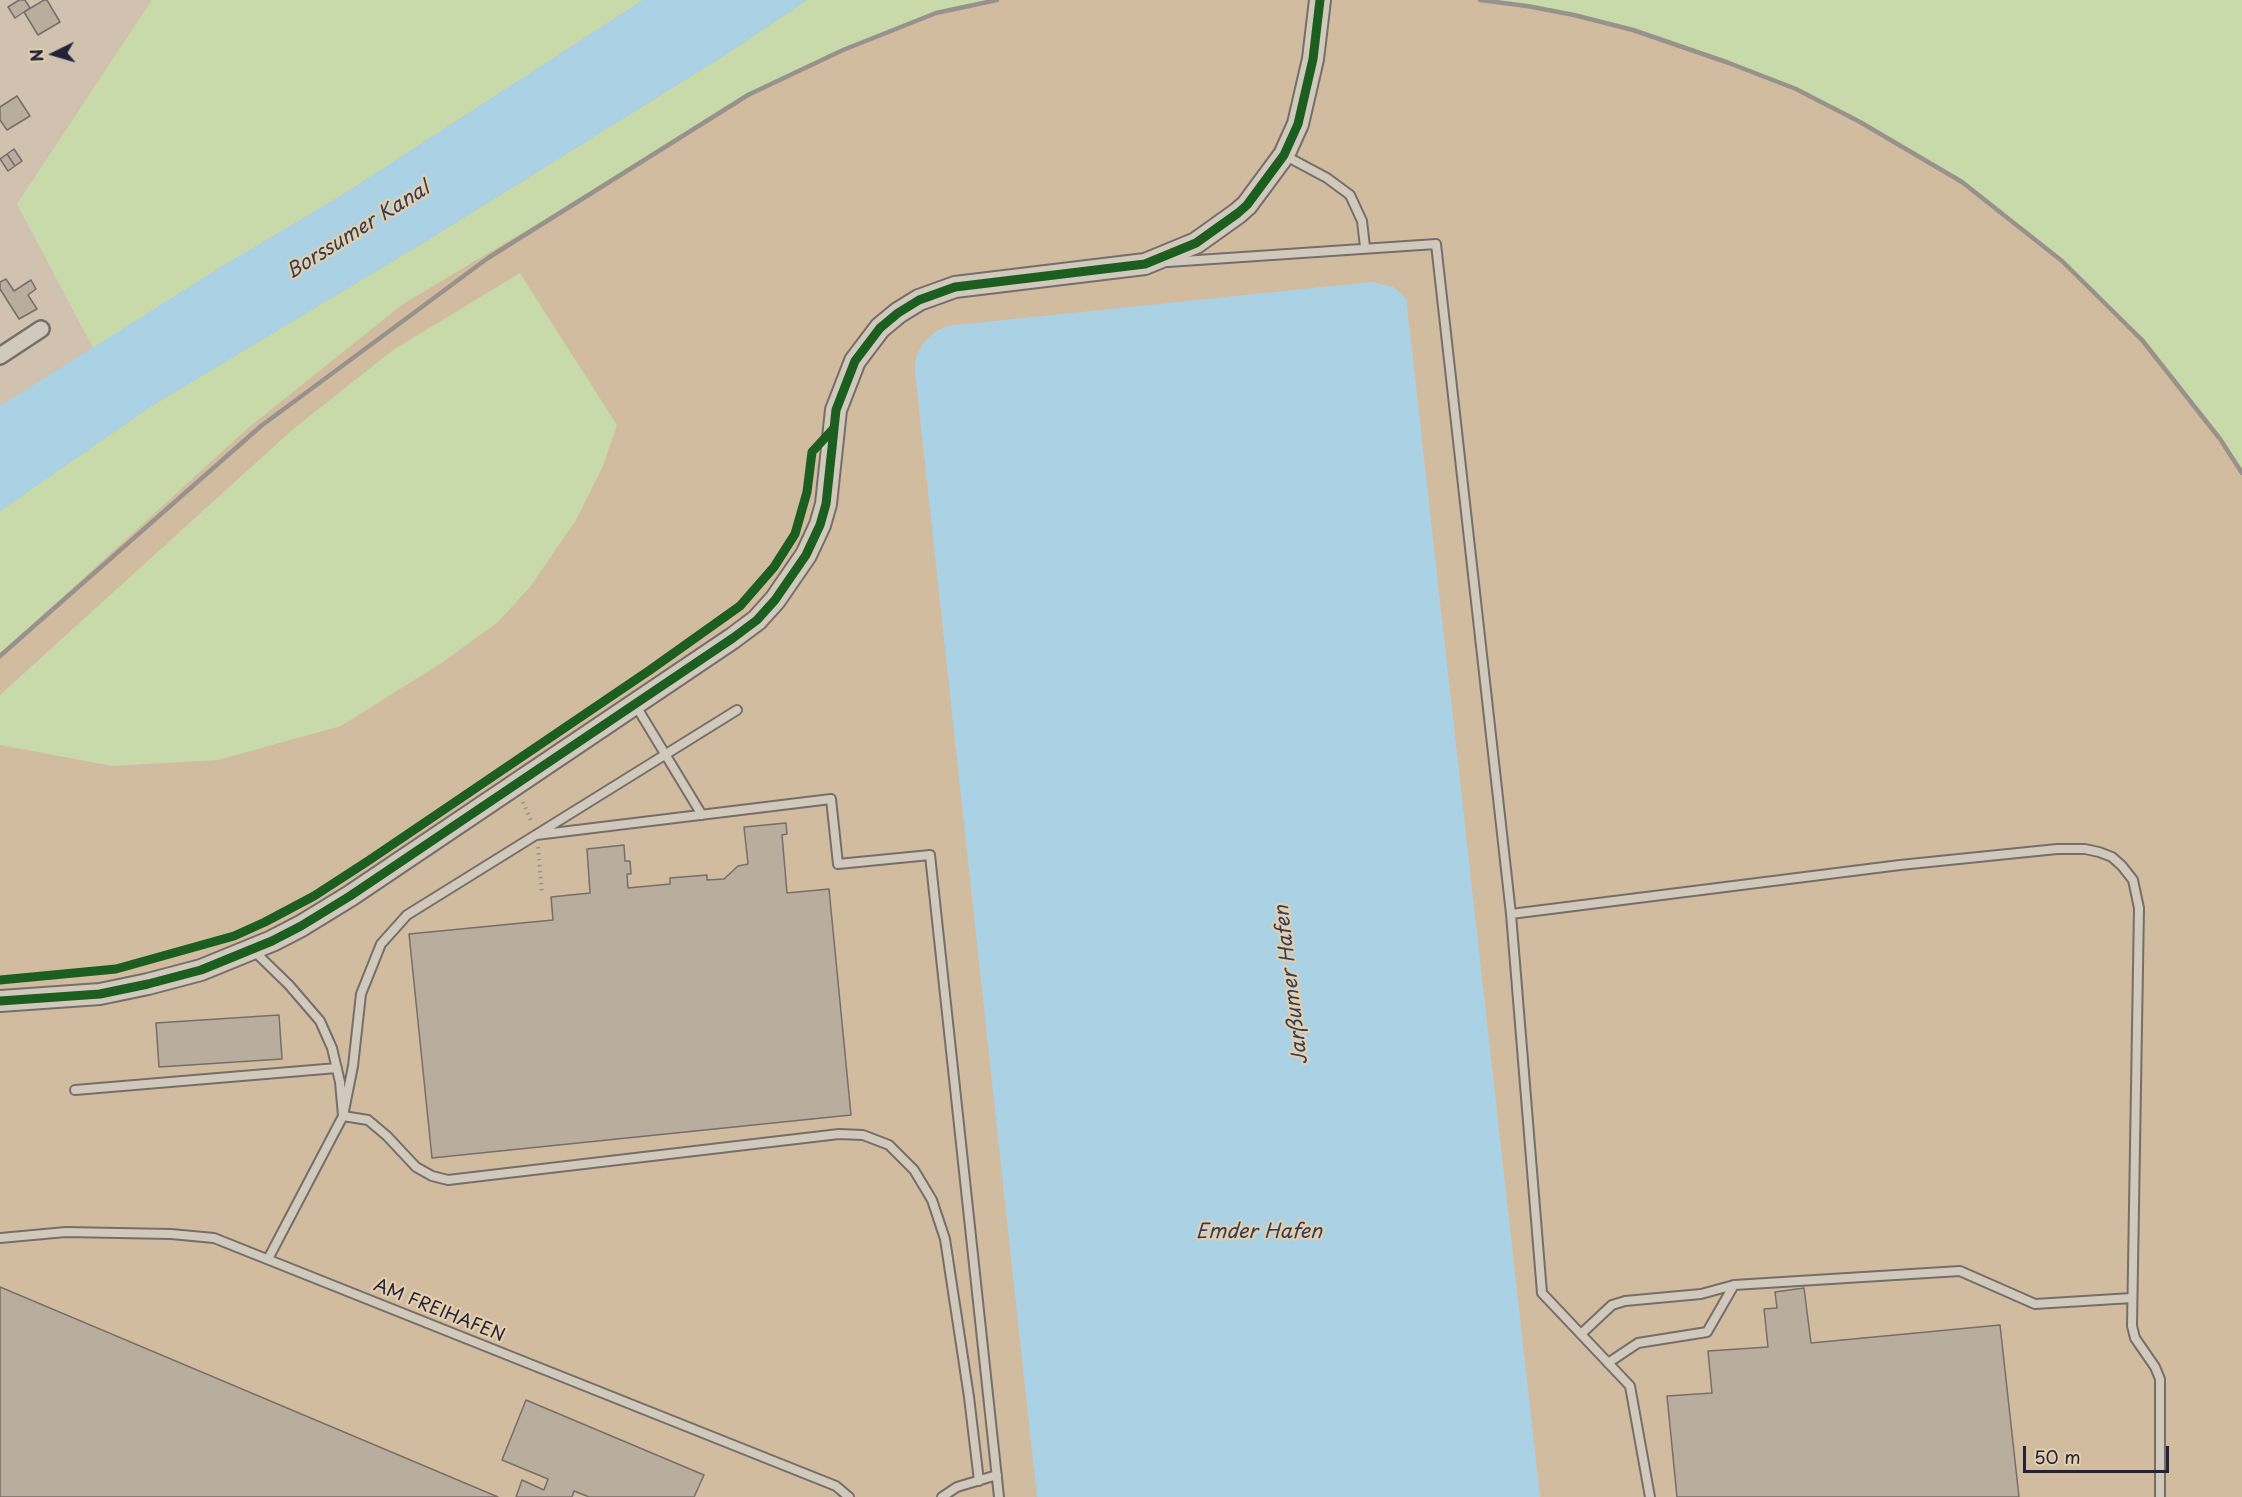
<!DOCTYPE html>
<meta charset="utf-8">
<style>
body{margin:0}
#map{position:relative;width:2242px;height:1497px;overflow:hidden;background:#d0c2ae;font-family:"Playpen Sans",sans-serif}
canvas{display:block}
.north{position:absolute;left:24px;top:24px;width:60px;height:60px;-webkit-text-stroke:4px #e3cfad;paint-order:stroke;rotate:265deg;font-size:16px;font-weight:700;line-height:24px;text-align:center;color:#22223b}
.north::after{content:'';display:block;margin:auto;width:21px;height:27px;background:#22223b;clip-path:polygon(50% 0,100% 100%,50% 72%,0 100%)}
.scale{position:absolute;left:2023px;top:1446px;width:146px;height:27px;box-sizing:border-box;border:3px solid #22223b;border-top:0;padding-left:8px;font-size:18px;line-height:21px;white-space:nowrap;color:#22223b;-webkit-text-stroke:4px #e3cfad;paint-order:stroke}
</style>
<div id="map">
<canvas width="2242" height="1497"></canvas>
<div class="north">N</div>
<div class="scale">50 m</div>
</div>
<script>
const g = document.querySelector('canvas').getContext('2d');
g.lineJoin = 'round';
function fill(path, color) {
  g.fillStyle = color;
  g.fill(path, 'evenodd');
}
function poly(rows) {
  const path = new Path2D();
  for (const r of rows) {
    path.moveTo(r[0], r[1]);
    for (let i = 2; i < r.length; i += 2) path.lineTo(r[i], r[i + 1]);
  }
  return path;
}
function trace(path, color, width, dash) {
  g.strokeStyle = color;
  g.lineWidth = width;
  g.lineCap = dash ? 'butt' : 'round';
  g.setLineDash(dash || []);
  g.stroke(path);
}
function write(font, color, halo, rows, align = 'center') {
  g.font = font + ' "Playpen Sans",sans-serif';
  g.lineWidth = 4.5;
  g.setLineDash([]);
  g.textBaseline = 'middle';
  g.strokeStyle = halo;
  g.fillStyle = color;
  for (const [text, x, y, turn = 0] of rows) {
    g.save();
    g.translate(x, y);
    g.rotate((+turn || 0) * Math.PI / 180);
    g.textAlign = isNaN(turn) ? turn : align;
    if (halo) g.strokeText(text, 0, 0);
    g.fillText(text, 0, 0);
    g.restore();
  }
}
const built = poly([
 [807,0,2242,0,2242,1497,1540,1497,1406,298,1393,287,1372,282,947,326,935,332,924,342,916,357,915,371,1037,1497,0,1497,0,511]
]);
const green = poly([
 [152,0,643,0,342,195,221,267,93,348,17,204],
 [807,0,997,0,936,13,843,50,748,95,629,169,403,304,248,428,0,654,0,511,150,407,428,240,733,50],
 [1480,0,2242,0,2242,473,2220,439,2142,340,2062,261,1961,182,1860,122,1796,89,1729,63,1633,30,1574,15,1527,6],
 [520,273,617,425,602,468,576,520,530,587,498,622,443,662,341,726,218,760,112,766,0,745,0,695,292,430,393,350]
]);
const water = poly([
 [643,0,807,0,733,50,428,240,150,407,0,511,0,406,221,267,342,195],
 [1372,282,1393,287,1406,298,1540,1497,1037,1497,915,371,916,357,924,342,935,332,947,326]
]);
const building = poly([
 [19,0,25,0,30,8,15,18,8,7,19,0],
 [44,0,47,0,60,22,38,35,24,12,44,0],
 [17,96,30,116,7,130,0,120,0,107,17,96],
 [14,149,22,161,15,166,7,154,14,149],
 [7,154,15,166,8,171,0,159,7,154],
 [6,279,14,291,31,280,36,289,28,295,37,309,19,319,0,289,0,282,6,279],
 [786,823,787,834,782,835,787,893,829,889,851,1115,432,1158,409,934,553,920,551,897,590,893,587,849,624,845,625,861,630,861,631,874,627,874,628,888,670,884,670,878,707,875,707,880,724,879,738,866,748,864,744,827,786,823],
 [279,1015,282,1059,159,1067,156,1023,279,1015],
 [0,1287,498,1497,0,1497,0,1287],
 [1804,1288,1811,1343,2000,1325,2019,1497,1677,1497,1667,1396,1712,1393,1708,1351,1768,1347,1764,1309,1777,1308,1775,1292,1804,1288],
 [526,1400,704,1475,694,1497,589,1497,574,1491,572,1497,516,1497,522,1480,544,1490,548,1479,502,1460,526,1400]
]);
const path = poly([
 [523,802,532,823],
 [538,847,542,894]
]);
const service = poly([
 [1284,155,1327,178,1350,195,1362,221,1365,247],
 [1168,262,1436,244,1511,914,1542,1293,1630,1386,1650,1497],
 [636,706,702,815],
 [536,835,831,799,838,864,930,855,999,1497],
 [1511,914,1900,865,2057,849,2085,849,2099,852,2112,857,2122,866,2133,880,2139,908,2132,1326,2135,1338,2155,1367,2160,1379,2160,1497],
 [254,951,289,985,320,1021,332,1048,340,1082,343,1116,368,1120,387,1136,416,1167,432,1176,448,1180,839,1134,863,1135,889,1145,914,1170,932,1200,945,1239,969,1397,979,1481],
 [75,1090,337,1068],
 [0,1238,66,1232,171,1234,214,1238,836,1486,849,1497],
 [268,1259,343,1116,353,1066,361,994,381,944,407,915,737,710],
 [1581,1334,1612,1305,1625,1301,1701,1294,1734,1285],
 [1608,1363,1638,1343,1707,1332,1734,1285,1960,1271,2035,1304,2132,1298],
 [942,1497,957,1487,997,1475]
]);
const minor = poly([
 [0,356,41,329]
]);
const tertiary = poly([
 [0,1001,100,994,148,984,201,970,272,941,301,926,350,896,733,638,757,620,775,600,806,555,820,525,826,504,836,410,855,361,880,328,898,313,919,300,955,287,1145,264,1196,243,1238,213,1247,205,1284,155,1298,124,1313,59,1320,0]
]);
const rail = poly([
 [1480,0,1527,6,1574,15,1633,30,1729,63,1796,89,1860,122,1962,182,2062,261,2142,340,2220,439,2242,473],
 [0,656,261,426,488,258,748,95,843,50,936,13,997,0]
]);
const cycleway = poly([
 [0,980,116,969,234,936,265,922,314,896,368,861,650,670,740,606,774,567,795,534,807,492,812,452,834,428],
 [0,1001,100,994,148,984,201,970,272,941,301,926,350,896,733,638,757,620,775,600,806,555,820,525,826,504,836,410,855,361,880,328,898,313,919,300,955,287,1145,264,1196,243,1238,213,1247,205,1284,155,1298,124,1313,59,1320,0]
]);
const streetNames = [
 ["AM FREIHAFEN",439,1311,22]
];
const waterNames = [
 ["Borssumer Kanal",358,231,-32],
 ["Jarßumer Hafen",1292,985,-97],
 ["Emder Hafen",1259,1232]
];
fill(built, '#d2bca0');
fill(green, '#c8d9aa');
fill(water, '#aad1e4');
fill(building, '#b9ad9d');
trace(building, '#756e6a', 1.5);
trace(service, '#756e6a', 12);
trace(minor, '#756e6a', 20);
trace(tertiary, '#756e6a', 24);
trace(path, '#99928c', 4, [1.5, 4.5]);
trace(service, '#d1c9bc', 8);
trace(minor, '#d1c9bc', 15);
trace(tertiary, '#d1c9bc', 20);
trace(rail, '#99928c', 4.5);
trace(cycleway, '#1b5e20', 9);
write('18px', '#22223b', '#e3cfad', streetNames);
write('italic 20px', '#343d58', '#e3cfad', waterNames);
</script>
